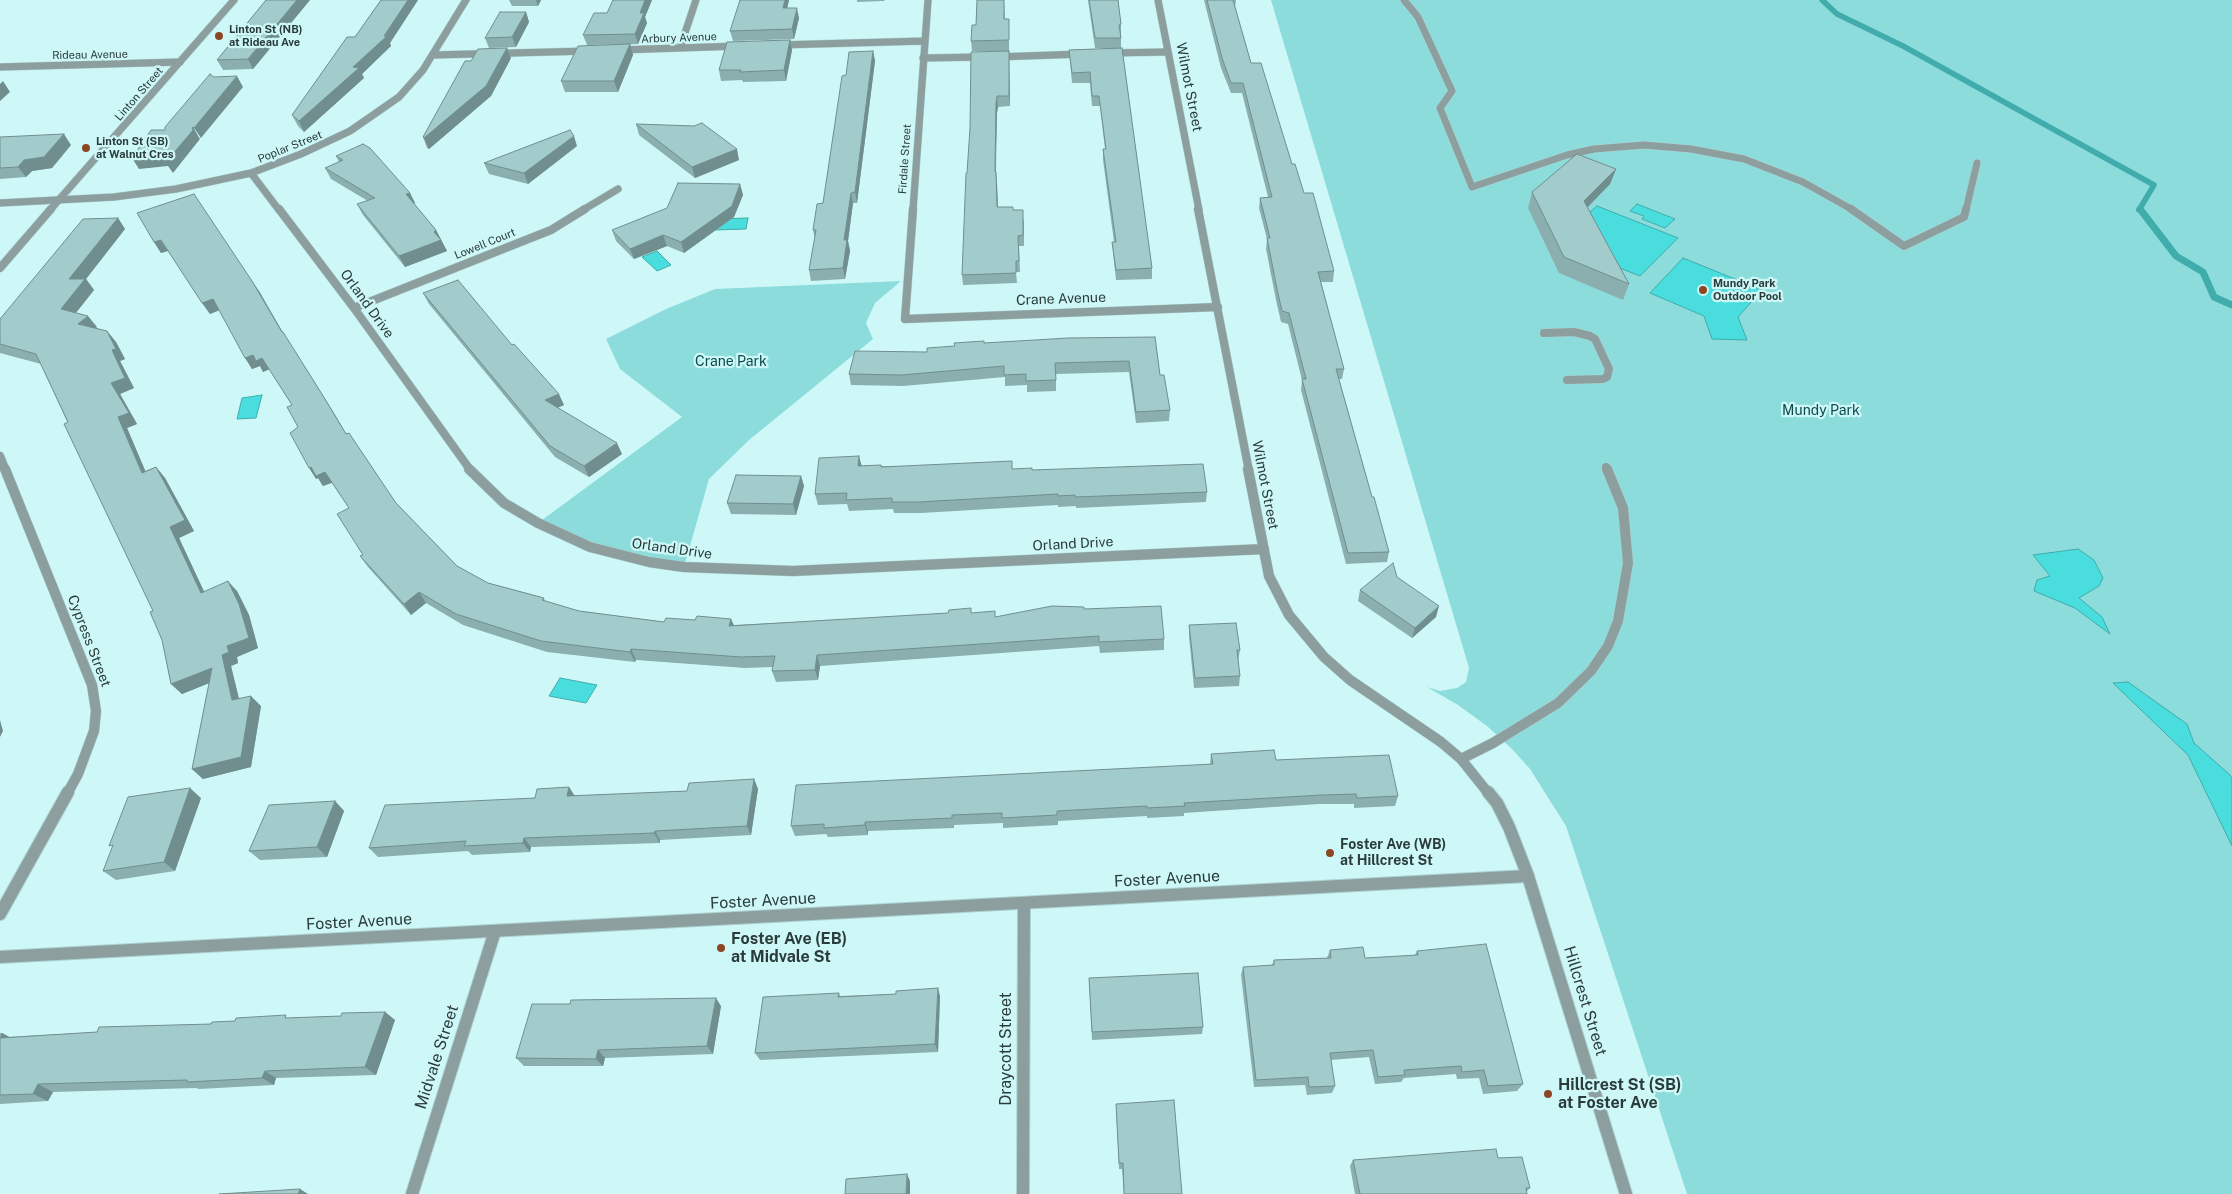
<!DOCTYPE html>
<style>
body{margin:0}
canvas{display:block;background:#cef8f8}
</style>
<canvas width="2232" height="1194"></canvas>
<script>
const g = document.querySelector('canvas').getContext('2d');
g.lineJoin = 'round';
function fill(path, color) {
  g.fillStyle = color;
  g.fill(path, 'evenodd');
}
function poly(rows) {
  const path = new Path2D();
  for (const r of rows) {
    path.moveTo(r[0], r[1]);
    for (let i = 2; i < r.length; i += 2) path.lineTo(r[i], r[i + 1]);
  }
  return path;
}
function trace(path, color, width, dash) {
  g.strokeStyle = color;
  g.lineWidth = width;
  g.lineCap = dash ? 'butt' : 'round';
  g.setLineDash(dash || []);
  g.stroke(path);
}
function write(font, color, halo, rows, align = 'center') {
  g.font = font + ' "Public Sans",sans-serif';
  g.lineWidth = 4.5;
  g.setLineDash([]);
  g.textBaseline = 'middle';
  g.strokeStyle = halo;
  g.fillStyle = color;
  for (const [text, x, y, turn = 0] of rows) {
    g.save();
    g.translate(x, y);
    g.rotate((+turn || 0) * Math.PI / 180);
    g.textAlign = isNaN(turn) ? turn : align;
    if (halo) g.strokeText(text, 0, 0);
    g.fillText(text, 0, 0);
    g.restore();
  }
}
const green = poly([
 [1271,0,2232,0,2232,1194,1687,1194,1566,826,1530,769,1512,749,1487,726,1458,705,1427,687,1440,691,1457,688,1466,682,1469,668],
 [901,281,875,303,866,323,873,339,749,440,709,479,684,567,590,547,538,523,682,417,620,369,606,339,666,309,715,289]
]);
const water = poly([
 [1637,204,1675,219,1665,228,1642,219,1644,216,1630,211,1637,204],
 [1597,206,1678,238,1640,276,1620,268,1589,213,1597,206],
 [748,218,746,229,714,230,717,219,748,218],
 [657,251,671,265,657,271,642,257,657,251],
 [1683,258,1762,290,1738,317,1747,340,1712,339,1704,316,1650,293,1683,258],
 [262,395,256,418,237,419,242,398,262,395],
 [2078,549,2094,560,2103,578,2099,586,2079,598,2102,617,2110,634,2075,608,2034,591,2037,580,2050,576,2033,555,2078,549],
 [560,678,597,685,586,703,549,696,560,678],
 [2128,682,2187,724,2194,743,2230,775,2232,779,2232,846,2188,755,2113,683,2128,682]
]);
const streamFar1 = poly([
 [1822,0,1837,14,1903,46,2154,185,2139,210]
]);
const stream = poly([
 [2140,209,2176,256,2203,272,2214,297,2232,305]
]);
const serviceFar2 = poly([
 [1404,0,1418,17,1452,91,1440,108,1472,187,1567,155,1594,149,1644,145,1691,149,1744,159,1803,182,1853,210],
 [1109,53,1167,52],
 [997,57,1082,54],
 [923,58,982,57],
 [1966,210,1977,163]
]);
const serviceFar1 = poly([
 [1851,209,1904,246,1964,217,1966,209],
 [1544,333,1574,332,1590,336,1595,339,1609,369,1607,377,1603,379,1567,380],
 [1606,467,1607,471]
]);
const service = poly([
 [1461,759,1493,743,1558,703,1591,671,1608,646,1618,621,1628,563,1623,508,1607,469]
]);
const minorFar3 = poly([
 [1158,0,1199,210],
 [779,45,925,41],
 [680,48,696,0],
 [619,50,739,46],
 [433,55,589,51],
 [0,67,180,62],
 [251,173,279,210],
 [0,203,114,197,176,189,251,173,301,154,350,131,399,97,423,70,466,0],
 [583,210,618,189],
 [913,210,928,0]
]);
const minorFar2 = poly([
 [279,209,354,308,471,471],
 [913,209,905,319,1218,307],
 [1198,209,1249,471],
 [354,308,551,230,585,209],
 [0,456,6,471]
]);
const minorFar1 = poly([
 [5,469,92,685,96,711,94,731,78,774,67,794],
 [469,469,504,503,538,523,590,547,649,562,684,567,793,571,1264,549],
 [1248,469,1269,576,1289,615,1324,657,1350,680,1441,742,1461,759,1489,794]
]);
const minor = poly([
 [1488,792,1497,803,1509,827,1528,876,1626,1194],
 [0,914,68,792],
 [412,1194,495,931],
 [1023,1194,1024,903]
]);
const tertiaryFar2 = poly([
 [50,210,234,0]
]);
const tertiaryFar1 = poly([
 [0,268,51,209]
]);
const tertiary = poly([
 [0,957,1528,876]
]);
const wall = poly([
 [266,0,310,0,253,69,223,70,217,60],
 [381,0,418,0,390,43,391,46,362,74,364,78,304,132,298,126,292,115,355,37],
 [509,0,541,0,538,6,512,6],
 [613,0,652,0,645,17,647,23,638,44,587,45,583,35,607,13],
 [789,0,787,8,799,18,794,39,733,41,730,31],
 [857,0,885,0,884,1,857,2],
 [977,0,1004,0,1005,19,1009,19,1009,51,972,51,971,41,976,25],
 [1088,0,1118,0,1121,24,1121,48,1095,48],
 [1204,0,1236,0,1235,7,1251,63,1292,164,1334,271,1333,282,1321,282,1344,369,1342,379,1339,379,1372,497,1389,552,1387,562,1346,564,1301,390,1302,380,1288,324,1281,322,1276,300,1266,249,1267,239,1259,208,1260,198,1268,197,1242,93,1231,93,1221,68],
 [526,12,529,22,516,47,489,48,485,38],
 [790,40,792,50,786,81,743,82,742,80,721,81,719,70],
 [630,44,633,55,618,92,565,92,561,81],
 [1122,48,1152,268,1152,279,1116,280,1113,253,1112,242,1114,242,1103,160,1103,149,1105,149,1100,106,1092,106,1090,83,1072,83,1069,50],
 [873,51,875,61,857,203,853,203,848,241,850,251,845,279,811,281,809,270,815,239,813,230,823,203,846,75],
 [1009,51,1010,106,998,107,997,113,996,172,997,183,998,207,1013,210,1024,220,1024,246,1019,246,1020,272,1016,272,1017,283,963,285,962,275,967,173],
 [511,58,491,96,429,149,427,148,423,137],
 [636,124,694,126,739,160,695,178,639,135],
 [0,137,71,145,52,168,32,171,26,177,0,179],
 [577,146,528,184,489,174,484,163],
 [336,156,410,193,415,203,414,204,436,230,447,251,405,267,363,215,357,204,368,201,331,179,325,168,339,162],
 [1616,169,1610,184,1587,208,1629,284,1623,300,1559,273,1528,208,1532,192],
 [740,184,743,195,734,217,684,253,667,246,634,259,616,241,612,230],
 [118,218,125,229,86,279,94,290,76,313,97,327,96,328,107,331,116,342,125,359,120,361,134,388,120,394,137,424,127,428,145,471,156,467,165,478,194,531,179,538,204,592,237,591,249,615,258,648,237,657,238,663,231,666,239,699,261,706,251,767,203,779,192,769,209,683,182,694,171,684,162,640,153,611,41,364,0,353,0,319],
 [154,242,259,291,282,332,332,410,346,434,396,503,457,566,488,583,544,598,545,601,579,611,664,622,731,619,734,625,971,613,996,617,1084,609,1164,639,1164,650,1100,653,1099,646,820,666,818,680,776,682,772,671,773,667,745,668,636,660,635,662,547,652,463,625,426,603,411,615,368,567,360,556,363,555,349,508,332,483,323,486,318,478,316,479,298,427,292,405,269,369,263,372,260,366,252,369,219,310,210,314,168,251,161,253],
 [423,293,512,345,564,405,557,408,622,454,589,477,555,457,429,304],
 [1155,337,1160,375,1170,410,1169,421,1136,423,1129,372,1056,374,1056,391,1027,392,1027,385,1005,386,1005,377,903,386,851,385,849,374,927,352],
 [881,465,882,466,1032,470,1207,492,1206,502,1076,508,1076,506,1058,507,1058,505,921,513,894,513,893,509,849,511,847,504,818,505,815,494,861,466],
 [801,476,804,486,796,515,731,514,727,503],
 [1360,590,1436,617,1412,638,1358,601],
 [1189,625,1240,650,1238,661,1240,676,1239,686,1194,688,1189,636],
 [1211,754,1276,760,1398,796,1395,806,1354,808,1354,804,1319,804,1184,813,1184,816,1147,818,1147,816,1058,821,1058,825,1003,828,1003,823,954,825,954,828,868,831,868,835,828,837,826,834,795,836,791,826,1210,764],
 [754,779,758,789,751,835,660,840,660,843,531,847,530,852,472,855,468,851,378,857,369,848,569,787,575,796,687,791],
 [201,798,175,871,116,880,103,871],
 [335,801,344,811,327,857,260,860,249,851],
 [1330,950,1365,958,1415,955,1417,951,1523,1084,1517,1091,1483,1094,1479,1078,1457,1079,1456,1074,1404,1078,1401,1082,1375,1084,1369,1057,1331,1060,1335,1086,1332,1093,1307,1095,1305,1085,1254,1087,1241,975,1243,967,1272,965,1274,960,1327,958],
 [1089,978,1203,1027,1202,1034,1092,1040],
 [839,993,840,996,896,994,940,996,938,1052,760,1060,755,1053],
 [721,1006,713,1054,605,1058,603,1066,524,1066,516,1058],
 [385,1012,395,1020,376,1075,276,1078,274,1085,199,1089,196,1088,53,1092,48,1101,0,1104,0,1033,2,1033,9,1037,97,1032,290,1018,341,1016],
 [1116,1104,1182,1194,1124,1194,1122,1169,1119,1169],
 [1498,1158,1530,1188,1527,1191,1527,1194,1355,1194,1350,1166,1353,1160]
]);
const shadedWall = poly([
 [297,0,310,0,253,69,248,59],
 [408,0,418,0,390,43,391,46,362,74,364,78,304,132,299,121,384,36],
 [536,0,541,0,538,6],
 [645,0,652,0,645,17,647,23,638,44,635,34,640,13],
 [785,0,789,0,785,18,783,8],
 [797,8,799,18,794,39,792,29],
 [526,12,529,22,516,47,512,37],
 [790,40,792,50,786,81,784,70],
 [630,44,633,55,618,92,614,81],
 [507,48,511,58,491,96,429,149,424,138],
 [873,51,875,61,857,203,855,192],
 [1009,51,1009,61,1010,106,1009,96],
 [237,76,243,87,201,138,194,128],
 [3,81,10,92,0,101,0,84],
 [997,96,998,107,997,113,995,183,995,172,996,103],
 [193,127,200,139,173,173,168,166,139,169,132,158,166,154],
 [64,134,71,145,52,168,32,171,26,177,18,167,24,160],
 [574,136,577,146,528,184,524,173],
 [737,149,739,160,695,178,692,167],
 [1616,169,1610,184,1578,217,1584,201],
 [996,172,997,183,998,218,997,207],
 [740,184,743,195,734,217,684,253,681,242],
 [410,193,415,203,412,205,406,194],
 [851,193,853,203,848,241,850,251,845,279,843,268,844,240],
 [118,218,125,229,86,279,94,290,70,320,61,309,69,279],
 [436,230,447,251,405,267,399,256,434,232],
 [663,235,667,246,634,259,630,249],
 [161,240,168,251,161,253,154,242],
 [252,281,259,291,289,343,282,332],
 [213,299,220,310,210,314,202,303],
 [88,316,97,327,87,335,78,324],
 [107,331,116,342,125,359,120,361,134,388,120,394,137,424,127,428,151,484,142,473,118,417,111,383,112,350],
 [283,332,332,410,353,445],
 [253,355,262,358,270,369,263,372,260,366,252,369,245,358],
 [559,394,564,405,550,411,545,400],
 [617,443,622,454,589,477,584,466],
 [859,456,862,467,858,466],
 [156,467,165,478,194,531,179,538,210,604,201,593,170,527],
 [311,467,325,472,333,482,323,486,318,478,316,479,309,468],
 [801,476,804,486,796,515,793,504],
 [228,581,237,591,249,615,258,648,237,657,238,663,231,666,242,711,232,700,222,655,227,646],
 [419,592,426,603,411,615,404,604],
 [1439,606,1436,617,1412,638,1415,628],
 [731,619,735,629,729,626],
 [631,649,636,660,635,662,630,652],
 [817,655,820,666,818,680,815,670],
 [212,668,222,678,182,694,171,684],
 [251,696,261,706,251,767,203,779,192,769],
 [0,720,3,731,0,737],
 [754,779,758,789,751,835,747,826],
 [569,787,575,797,567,796],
 [190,788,201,798,175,871,164,862],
 [335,801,344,811,327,857,317,847],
 [865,822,868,831,868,835,865,825],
 [655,831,660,840,660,843,654,833],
 [524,838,531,847,530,852,523,843],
 [938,988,940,996,938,1052,935,1044],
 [716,998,721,1006,713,1054,707,1046],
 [385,1012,395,1020,376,1075,365,1067],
 [2,1033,17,1041,0,1038],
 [598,1050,605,1058,603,1066,596,1059],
 [265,1071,276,1078,274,1085,262,1078],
 [38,1084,53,1092,48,1101,33,1094],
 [907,1174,910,1181,910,1194,906,1194],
 [300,1189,308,1194,298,1194]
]);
const building = poly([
 [266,0,297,0,248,59,217,60,266,0],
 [381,0,408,0,384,36,387,36,353,67,359,68,299,121,292,115,347,37,355,37,381,0],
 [613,0,645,0,640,13,644,13,635,34,583,35,594,13,607,13,613,0],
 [740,0,785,0,783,8,797,8,792,29,730,31,740,0],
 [977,0,1004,0,1004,19,1009,19,1009,40,971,41,972,25,976,25,977,0],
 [1089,0,1118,0,1121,24,1119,25,1121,38,1095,38,1089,0],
 [1207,0,1233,0,1251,63,1261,63,1292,164,1295,164,1304,193,1313,193,1334,271,1318,272,1344,369,1336,369,1372,497,1374,497,1389,552,1348,553,1302,379,1306,379,1289,313,1282,311,1277,289,1267,238,1270,238,1260,198,1272,197,1243,83,1231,83,1222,58,1207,0],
 [500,12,526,12,512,37,485,38,500,12],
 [790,40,784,70,740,72,741,70,719,70,727,42,790,40],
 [630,44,614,81,561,81,578,46,630,44],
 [507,48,486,86,424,138,423,137,465,61,471,61,478,49,507,48],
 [1122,48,1152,268,1116,270,1112,242,1116,242,1103,149,1106,149,1099,96,1092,96,1090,72,1072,73,1069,50,1122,48],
 [873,51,855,192,851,193,844,240,847,240,843,268,809,270,816,230,813,230,817,204,823,203,842,76,846,75,849,52,873,51],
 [1009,51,1009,96,997,96,996,103,995,172,996,172,997,207,1013,207,1013,210,1023,210,1023,235,1018,236,1019,261,1016,261,1016,273,962,275,966,173,967,173,970,128,971,52,1009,51],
 [210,74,214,77,237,76,194,128,193,127,192,129,194,129,166,162,166,154,132,158,151,130,165,130,165,127,210,74],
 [702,123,737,149,692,167,636,124,694,126,702,123],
 [570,130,574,136,524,173,484,163,570,130],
 [64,134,44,157,24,160,18,167,0,168,0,137,64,134],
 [363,144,370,148,410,193,406,194,436,230,434,232,441,240,399,256,357,204,375,198,325,168,343,160,336,156,363,144],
 [1577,154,1616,169,1584,201,1629,284,1564,257,1532,192,1577,154],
 [678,183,740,184,732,206,681,242,663,235,630,249,612,230,667,208,678,183],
 [194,194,252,281,282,332,283,332,325,399,346,434,349,433,396,503,457,566,488,583,544,598,542,600,579,611,664,622,666,618,695,620,697,616,731,619,729,626,948,613,949,610,971,608,971,613,995,611,995,617,1052,606,1084,607,1084,609,1161,606,1164,639,1099,642,1099,636,817,655,815,670,772,671,775,656,741,657,631,649,630,652,541,641,456,614,419,592,404,604,360,556,363,555,337,514,349,508,325,472,316,476,311,467,309,468,290,433,298,427,287,407,292,405,262,358,256,361,253,355,245,358,213,299,202,303,161,240,154,242,137,213,194,194],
 [118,218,69,279,85,279,61,309,88,316,78,324,107,331,116,349,112,350,125,378,111,383,129,413,118,417,142,473,156,467,185,520,170,527,201,593,228,581,239,604,249,638,227,646,229,652,222,655,232,700,251,696,241,757,192,769,212,668,171,684,162,640,150,612,153,611,64,424,68,422,36,354,0,344,0,319,83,219,118,218],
 [458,280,512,345,514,344,559,394,545,400,617,443,584,466,550,446,423,293,458,280],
 [1155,337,1160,375,1164,375,1170,410,1136,412,1129,361,1055,363,1056,380,1026,381,1026,374,1004,375,1004,366,902,375,849,374,855,351,927,352,927,348,955,346,954,343,984,341,984,343,1068,338,1155,337],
 [859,456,858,466,881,465,881,467,1012,461,1012,469,1032,468,1032,470,1203,464,1207,492,1075,497,1075,495,1058,496,1058,494,919,502,892,502,892,498,846,500,847,493,815,494,819,458,859,456],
 [736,475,801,476,793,504,727,503,736,475],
 [1393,563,1397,577,1439,606,1415,628,1360,590,1393,563],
 [1236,623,1240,650,1237,650,1240,676,1195,678,1189,625,1236,623],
 [1274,750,1276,760,1389,755,1398,796,1357,798,1356,794,1322,795,1184,803,1185,806,1147,808,1147,806,1057,811,1057,815,1002,818,1002,813,952,815,952,818,865,822,865,825,824,828,824,824,791,826,796,785,1213,764,1211,754,1274,750],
 [754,779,747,826,655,831,654,833,524,838,523,843,464,846,466,841,369,848,385,805,535,798,537,789,569,787,567,796,687,791,689,783,754,779],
 [190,788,164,862,103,871,113,845,109,846,128,797,190,788],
 [335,801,317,847,249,851,269,805,335,801],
 [1486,944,1523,1084,1488,1086,1484,1070,1462,1072,1461,1066,1404,1070,1405,1075,1378,1077,1373,1050,1330,1053,1335,1086,1309,1087,1308,1077,1256,1080,1243,967,1274,965,1274,960,1331,958,1330,950,1363,947,1365,958,1418,955,1417,951,1486,944],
 [1198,973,1203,1027,1092,1032,1089,978,1198,973],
 [938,988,935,1044,755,1053,763,997,839,993,838,997,896,994,896,991,938,988],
 [716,998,707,1046,598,1050,596,1059,516,1058,532,1004,570,1004,571,1000,716,998],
 [385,1012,365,1067,265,1071,262,1078,187,1082,187,1080,38,1084,33,1094,0,1095,0,1038,97,1032,99,1027,211,1024,212,1022,235,1021,236,1018,286,1015,285,1018,341,1016,342,1013,385,1012],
 [1174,1100,1182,1194,1124,1194,1123,1163,1119,1163,1116,1104,1174,1100],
 [1496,1149,1498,1158,1522,1157,1530,1188,1526,1188,1527,1194,1360,1194,1353,1160,1496,1149],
 [907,1174,906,1194,845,1194,846,1179,907,1174],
 [300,1189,298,1194,219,1194,300,1189]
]);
const markers = [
 [219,36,5,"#8d4622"],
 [86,148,5,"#8d4622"],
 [1703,290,5,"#8d4622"],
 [1330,853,5,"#8d4622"],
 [721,948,5,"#8d4622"],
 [1548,1094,5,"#8d4622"]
];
const farPoinames = [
 ["Linton St (NB)",229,30],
 ["at Rideau Ave",229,43],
 ["Linton St (SB)",96,142],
 ["at Walnut Cres",96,155],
 ["Mundy Park",1713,284],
 ["Outdoor Pool",1713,297]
];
const farStreetnames = [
 ["Arbury Avenue",679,38,-2],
 ["Rideau Avenue",90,55,-1],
 ["Linton Street",139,94,-49],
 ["Poplar Street",290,147,-22],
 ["Firdale Street",905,159,-86],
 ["Lowell Court",485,244,-22]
];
const streetNames = [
 ["Wilmot Street",1189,87,79],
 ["Crane Avenue",1061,299,-2],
 ["Orland Drive",367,304,54],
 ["Wilmot Street",1265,485,79],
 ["Orland Drive",1073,544,-3],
 ["Orland Drive",672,549,8],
 ["Cypress Street",89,641,69]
];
const parkNames = [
 ["Crane Park",731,362],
 ["Mundy Park",1821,411]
];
const poiNames = [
 ["Foster Ave (WB)",1340,845],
 ["at Hillcrest St",1340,861]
];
const nearStreetnames = [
 ["Foster Avenue",1167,879,-3],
 ["Foster Avenue",763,901,-3],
 ["Foster Avenue",359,922,-3],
 ["Hillcrest Street",1585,1001,73],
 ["Draycott Street",1006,1049,-90],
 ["Midvale Street",437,1057,-72]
];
const nearPoinames = [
 ["Foster Ave (EB)",731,939],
 ["at Midvale St",731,957],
 ["Hillcrest St (SB)",1558,1085],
 ["at Foster Ave",1558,1103]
];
fill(green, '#8ddcdc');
fill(water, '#4adddd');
trace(water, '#40acac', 1);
trace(streamFar1, '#40acac', 5.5);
trace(stream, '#40acac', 7);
trace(serviceFar2, '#add2d2', 8);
trace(serviceFar1, '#add2d2', 9);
trace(service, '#add2d2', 11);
trace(minorFar3, '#add2d2', 8);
trace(minorFar2, '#add2d2', 9);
trace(minorFar1, '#add2d2', 11);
trace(minor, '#add2d2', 14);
trace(tertiaryFar2, '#add2d2', 8);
trace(tertiaryFar1, '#add2d2', 9);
trace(tertiary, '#add2d2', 14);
trace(serviceFar2, '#8d9e9e', 7);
trace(serviceFar1, '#8d9e9e', 8);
trace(service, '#8d9e9e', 10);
trace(minorFar3, '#8d9e9e', 7);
trace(minorFar2, '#8d9e9e', 8);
trace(minorFar1, '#8d9e9e', 10);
trace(minor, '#8d9e9e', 12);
trace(tertiaryFar2, '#8d9e9e', 7);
trace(tertiaryFar1, '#8d9e9e', 8);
trace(tertiary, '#8d9e9e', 12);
fill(wall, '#8bafaf');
fill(shadedWall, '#718e8e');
fill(building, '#a2cbcb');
trace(building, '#718e8e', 1);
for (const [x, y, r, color] of markers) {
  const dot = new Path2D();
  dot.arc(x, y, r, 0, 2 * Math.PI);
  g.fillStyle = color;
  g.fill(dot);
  trace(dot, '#cef8f8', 2);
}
write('bold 11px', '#2a3b3a', '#cef8f8', farPoinames, 'left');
write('11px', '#2a3b3a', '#cef8f8', farStreetnames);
write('14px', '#2a3b3a', '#cef8f8', streetNames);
write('14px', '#0a4b4c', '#cef8f8', parkNames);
write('bold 14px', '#2a3b3a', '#cef8f8', poiNames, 'left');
write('16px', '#2a3b3a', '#cef8f8', nearStreetnames);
write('bold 16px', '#2a3b3a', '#cef8f8', nearPoinames, 'left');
</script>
